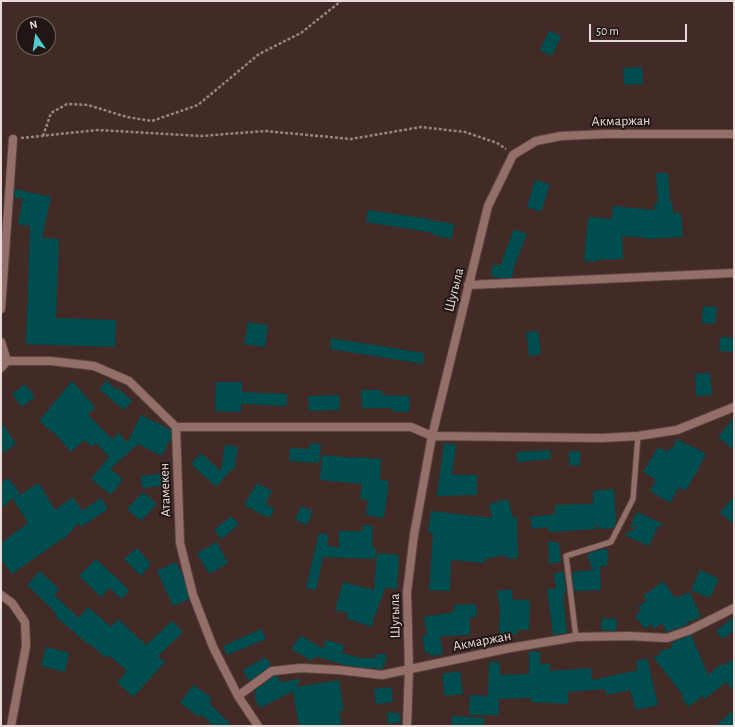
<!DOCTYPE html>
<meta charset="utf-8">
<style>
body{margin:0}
#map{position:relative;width:735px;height:727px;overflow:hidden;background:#422a26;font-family:"Alegreya Sans",sans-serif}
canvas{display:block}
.frame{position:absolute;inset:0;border:2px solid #ebdbd8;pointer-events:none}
.north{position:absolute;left:16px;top:16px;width:40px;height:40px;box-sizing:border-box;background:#211614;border:1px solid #726562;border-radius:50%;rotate:347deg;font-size:11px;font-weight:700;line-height:16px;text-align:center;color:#ebdbd8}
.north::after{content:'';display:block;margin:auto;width:14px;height:18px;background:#51ccd1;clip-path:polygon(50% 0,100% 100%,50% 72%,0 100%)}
.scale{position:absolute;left:589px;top:24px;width:98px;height:18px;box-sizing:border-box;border:2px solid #ebdbd8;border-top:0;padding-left:5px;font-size:12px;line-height:14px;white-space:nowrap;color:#ebdbd8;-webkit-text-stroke:3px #211614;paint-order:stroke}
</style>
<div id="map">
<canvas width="735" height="727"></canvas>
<div class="frame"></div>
<div class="north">N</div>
<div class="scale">50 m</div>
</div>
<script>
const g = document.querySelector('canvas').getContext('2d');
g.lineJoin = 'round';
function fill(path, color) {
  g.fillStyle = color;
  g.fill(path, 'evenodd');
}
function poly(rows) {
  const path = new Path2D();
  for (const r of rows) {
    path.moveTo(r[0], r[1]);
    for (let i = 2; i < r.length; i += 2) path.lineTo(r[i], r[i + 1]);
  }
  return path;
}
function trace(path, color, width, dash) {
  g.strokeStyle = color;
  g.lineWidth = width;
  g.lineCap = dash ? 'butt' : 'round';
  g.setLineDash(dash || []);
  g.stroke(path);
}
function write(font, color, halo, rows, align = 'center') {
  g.font = font + ' "Alegreya Sans",sans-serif';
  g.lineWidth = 4;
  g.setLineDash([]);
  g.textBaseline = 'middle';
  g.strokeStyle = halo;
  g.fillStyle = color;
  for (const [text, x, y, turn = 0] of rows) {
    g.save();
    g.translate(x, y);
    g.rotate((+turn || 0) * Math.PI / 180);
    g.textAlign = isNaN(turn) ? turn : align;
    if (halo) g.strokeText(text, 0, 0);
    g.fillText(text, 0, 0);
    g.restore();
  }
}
const building = poly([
 [549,31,561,36,552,56,540,50],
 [642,67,643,84,624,85,623,68],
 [656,173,668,173,670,202,672,202,673,213,681,213,683,237,647,239,647,238,622,236,623,259,596,260,596,262,584,261,588,217,612,219,613,206,655,210,654,204,658,204],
 [535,180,550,184,541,212,527,207],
 [15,189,51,197,42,238,59,239,56,318,116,320,115,347,26,344,30,226,18,224,23,198,14,198],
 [368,210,429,219,429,220,454,224,452,239,433,235,434,233,366,222],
 [514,229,527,234,514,267,512,278,500,278,491,276,493,264,500,266],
 [703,306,717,307,715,324,702,323],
 [248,322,268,325,265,347,244,344],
 [538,331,541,354,529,356,526,332],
 [720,337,734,338,734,352,719,351],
 [331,338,424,353,423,364,330,349],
 [710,373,712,395,696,396,695,374],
 [72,381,95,407,88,415,112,439,119,433,127,443,141,415,171,430,171,439,168,444,167,442,167,446,162,456,138,444,110,469,123,479,111,495,91,479,109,457,96,443,92,447,84,440,71,452,56,435,39,421],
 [107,381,116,390,118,388,132,401,124,410,99,389],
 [216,382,242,382,242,392,287,394,287,406,241,404,241,412,215,411],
 [25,384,35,397,22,407,12,394],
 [361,390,382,390,382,395,410,396,409,412,392,411,392,408,362,408],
 [339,395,340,410,309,411,308,396],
 [734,418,734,450,718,437],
 [1,421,16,444,1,454],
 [676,439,706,453,698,470,685,491,679,487,670,503,650,491,656,480,643,472,658,447,667,452,669,448,672,450],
 [310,443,321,444,319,463,289,461,290,448,309,449],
 [444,443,456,445,452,475,477,475,477,495,437,496],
 [225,445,238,447,234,470,232,469,216,487,191,464,201,453,221,471],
 [550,450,551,459,517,462,517,452],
 [569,451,580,451,580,466,569,465],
 [322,455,356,458,356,457,381,459,380,480,389,481,384,518,366,515,368,500,360,499,362,484,320,480],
 [170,473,171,485,142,488,141,476],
 [8,478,20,493,1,508,1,483],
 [39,483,55,510,73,497,82,511,101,498,108,509,81,527,78,523,64,539,63,538,12,574,1,559,1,543,28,523,13,499],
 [257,483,272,491,265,504,274,508,270,518,260,514,244,505],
 [614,489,616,523,614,528,601,529,592,523,597,529,548,532,548,527,532,529,530,517,555,514,555,505,593,504,593,491],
 [142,491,157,504,141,521,127,509,141,494,143,495],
 [734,496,734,524,720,513],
 [508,499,513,518,517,517,518,558,506,559,506,555,485,559,484,563,451,560,450,591,429,590,433,533,428,533,431,511,492,518,489,504],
 [301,506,313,511,307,525,295,520],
 [637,512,665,525,658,526,649,546,624,535,638,527,630,527],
 [231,516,239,524,222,539,214,530],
 [363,525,373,526,372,547,376,548,375,559,323,557,316,590,306,588,319,533,329,535,326,545,339,548,339,531,362,531],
 [548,541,559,543,561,562,549,564],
 [217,542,228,563,209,574,197,553],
 [137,548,151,564,141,576,124,559],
 [601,549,608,550,607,566,600,566,601,590,574,591,572,572,593,570,587,555,593,552],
 [377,553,399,555,397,589,385,588,371,627,346,618,348,613,335,610,343,582,374,590],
 [96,559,129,590,122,599,109,588,101,597,79,576],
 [176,562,183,576,189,599,173,606,157,571],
 [700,570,719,579,710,598,691,590],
 [40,571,59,589,54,595,79,618,88,607,111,627,118,619,146,645,172,621,183,632,158,656,165,662,133,697,117,682,127,671,108,655,106,658,90,644,89,645,55,616,57,614,27,585],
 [564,572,566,592,564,592,565,598,563,598,567,633,553,635,547,589,556,589,554,573],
 [663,581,675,598,690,592,701,617,686,623,687,625,666,632,662,623,654,629,651,624,645,629,635,616,641,611,638,607,647,600,643,596],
 [511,589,513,600,530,600,529,630,517,630,517,635,499,634,500,609,497,591],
 [476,604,477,617,470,617,470,635,440,636,443,654,430,656,430,653,425,653,422,636,427,636,424,617,454,612,454,605],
 [734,617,734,631,722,639,716,631],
 [602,618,617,619,616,631,601,630],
 [261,629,266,639,227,655,223,646],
 [691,635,708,675,721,664,723,666,734,658,734,691,726,682,705,699,702,696,689,707,681,697,683,695,653,657,660,655,659,652,673,647,671,643],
 [302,636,323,649,326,640,344,645,342,653,360,658,376,658,376,654,386,654,386,663,383,664,383,669,382,669,348,666,315,656,312,661,291,649,298,639],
 [46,647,69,653,65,672,41,666],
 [529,651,540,652,540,664,550,664,550,671,591,668,592,680,638,670,636,661,647,658,658,705,636,710,630,690,607,695,605,689,568,692,568,704,531,702,531,698,499,699,499,715,469,715,470,695,488,696,489,662,500,662,500,675,529,674],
 [266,657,271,666,249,681,243,670],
 [460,671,463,694,445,696,442,674],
 [274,676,277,676,280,682,301,679,296,687,339,680,344,711,339,711,342,724,336,726,299,726,293,691,260,708,254,697,257,696,254,691],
 [193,685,212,698,209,703,232,726,213,726,201,714,199,717,180,703],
 [391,687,393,702,376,704,374,689],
 [734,710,734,726,715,726],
 [387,712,399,713,401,722,388,724],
 [452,716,484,718,484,726,451,726]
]);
const path = poly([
 [43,136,51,113,67,104,88,105,127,117,152,121,198,105,259,54,301,33,341,1],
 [21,138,98,130,201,136,265,131,351,139,421,127,465,132,497,143,506,149]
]);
const service = poly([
 [576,637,566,556,611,542,633,499,638,436]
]);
const minor = poly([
 [468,285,734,273],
 [1,309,13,139],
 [1,342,7,361,1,368],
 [7,361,51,361,94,366,129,381,176,427,180,543,193,595,213,647,238,696,258,726],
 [176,427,411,427,432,436,602,438,638,436,677,430,734,407],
 [1,595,12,603,25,622,26,646,11,726],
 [238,696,272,671,301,668,339,670,382,675,510,648,576,637,628,636,667,638,690,630,734,608],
 [407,726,409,669,407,592,414,535,432,436,488,206,513,155,536,141,561,136,606,134,734,134]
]);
const streetNames = [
 ["Акмаржан",621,121,-1],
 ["Шугыла",454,290,-76],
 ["Атамекен",165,490,-92],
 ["Шугыла",395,616,-91],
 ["Акмаржан",482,641,-11]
];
fill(building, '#004d50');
trace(service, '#5d4642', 7);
trace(minor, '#5d4642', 10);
trace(path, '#978380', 2.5, [3, 2]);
trace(service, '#946f69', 5);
trace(minor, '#946f69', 8);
write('14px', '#ebdbd8', '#211614', streetNames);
</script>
